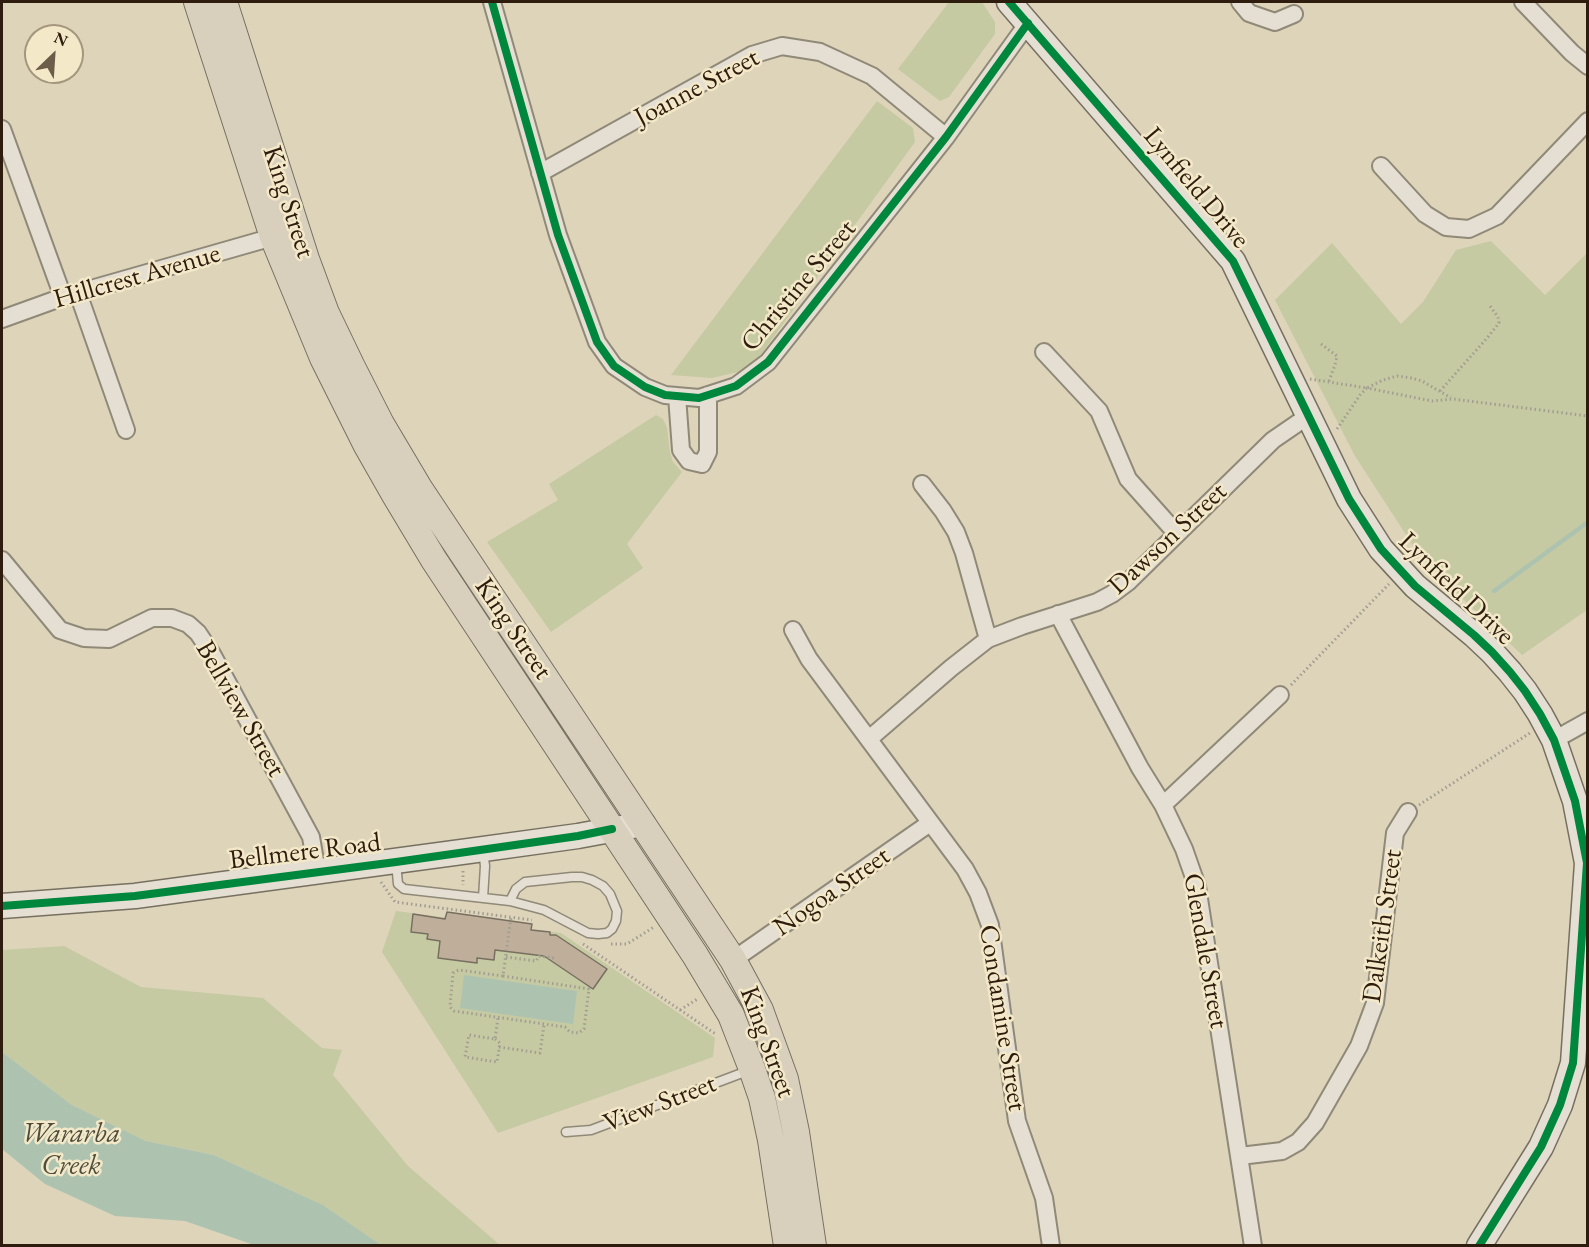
<!DOCTYPE html>
<style>
body{margin:0}
#map{position:relative;width:1589px;height:1247px;overflow:hidden;background:#ddd4ba;font-family:"EB Garamond",serif}
canvas{display:block}
.frame{position:absolute;inset:0;border:3px solid #2e1d0e;pointer-events:none}
.north{position:absolute;left:24px;top:24px;width:60px;height:60px;box-sizing:border-box;background:#f3e8c8;border:2px solid #a4977e;border-radius:50%;rotate:25deg;font-size:16px;font-weight:700;line-height:24px;text-align:center;color:#2e1d0e}
.north::after{content:'';display:block;margin:auto;width:21px;height:27px;background:#6b5d4a;clip-path:polygon(50% 0,100% 100%,50% 72%,0 100%)}
</style>
<div id="map">
<canvas width="1589" height="1247"></canvas>
<div class="frame"></div>
<div class="north">N</div>
</div>
<script>
const g = document.querySelector('canvas').getContext('2d');
g.lineJoin = 'round';
function fill(path, color) {
  g.fillStyle = color;
  g.fill(path, 'evenodd');
}
function poly(rows) {
  const path = new Path2D();
  for (const r of rows) {
    path.moveTo(r[0], r[1]);
    for (let i = 2; i < r.length; i += 2) path.lineTo(r[i], r[i + 1]);
  }
  return path;
}
function trace(path, color, width, dash) {
  g.strokeStyle = color;
  g.lineWidth = width;
  g.lineCap = dash ? 'butt' : 'round';
  g.setLineDash(dash || []);
  g.stroke(path);
}
function write(font, color, halo, rows, align = 'center') {
  g.font = font + ' "EB Garamond",serif';
  g.lineWidth = 5;
  g.setLineDash([]);
  g.textBaseline = 'middle';
  g.strokeStyle = halo;
  g.fillStyle = color;
  for (const [text, x, y, turn = 0] of rows) {
    g.save();
    g.translate(x, y);
    g.rotate((+turn || 0) * Math.PI / 180);
    g.textAlign = isNaN(turn) ? turn : align;
    if (halo) g.strokeText(text, 0, 0);
    g.fillText(text, 0, 0);
    g.restore();
  }
}
const green = poly([
 [949,2,982,2,995,22,995,34,949,97,940,101,898,69],
 [877,101,913,128,915,142,757,360,738,372,712,378,671,375],
 [1491,241,1545,295,1587,253,1587,610,1522,655,1423,561,1355,456,1275,300,1332,243,1401,324,1423,302,1456,250],
 [656,415,663,419,667,428,670,452,673,462,682,472,627,544,643,568,551,632,487,542,558,500,549,484],
 [396,911,561,933,715,1038,713,1057,498,1133,382,952],
 [64,946,141,987,263,998,322,1048,342,1050,333,1075,408,1166,500,1245,381,1245,323,1205,214,1155,146,1141,72,1105,2,1052,2,950]
]);
const water = poly([
 [464,975,577,991,573,1024,460,1008],
 [2,1052,72,1105,146,1141,214,1155,323,1205,381,1245,254,1245,185,1221,115,1216,45,1184,2,1149]
]);
const stream = poly([
 [1494,591,1588,522]
]);
const building = poly([
 [447,912,532,924,531,930,550,932,550,935,556,935,607,969,593,989,544,956,495,950,494,960,477,958,477,963,438,958,440,941,427,939,428,934,411,932,413,914,445,919,447,912]
]);
const path = poly([
 [1321,344,1337,356,1335,365,1329,381],
 [1310,379,1367,388,1383,380,1397,376,1411,378,1422,381,1451,398],
 [1440,391,1488,337,1499,323,1498,317,1490,306],
 [1337,429,1360,395,1367,388,1432,401,1453,399,1588,416],
 [1291,685,1389,584],
 [1419,805,1530,733],
 [463,871,463,885],
 [381,882,395,902,532,920],
 [583,944,717,1035],
 [611,944,627,944,654,927],
 [506,957,536,961,539,956,554,958],
 [503,976,589,989,584,1029,579,1033,570,1032,565,1027,454,1011,451,1008,450,1006,453,973,456,971,459,970,503,976,511,917],
 [680,1010,699,998],
 [495,1039,500,1043,497,1062,465,1057,469,1035,495,1039,498,1018],
 [499,1047,540,1053,544,1025]
]);
const lane = poly([
 [483,850,485,866,483,898],
 [396,862,398,884,404,889,510,901,516,889,525,882,572,877,582,877,592,880,603,886,610,894,617,911,616,921,612,929,607,933,598,934,588,933,544,910,510,901],
 [566,1132,591,1130,750,1070]
]);
const street = poly([
 [492,2,558,235,597,342,614,366,645,387,665,395,699,398,736,386,768,362,946,137,1028,23],
 [1240,2,1249,13,1275,22,1294,14],
 [1523,2,1572,53,1588,66],
 [2,129,63,297],
 [1381,166,1425,214,1446,227,1469,229,1497,216,1588,121],
 [540,173,752,55,782,46,820,52,872,76,946,137],
 [78,293,126,430],
 [2,319,63,297,273,237],
 [1044,352,1099,411,1128,479,1177,534],
 [677,396,681,450,689,461,702,464,708,452,708,395],
 [922,484,943,511,956,532,964,553,988,639],
 [2,560,60,630,84,638,109,639,152,618,172,618,188,624,198,633,212,654,311,837,317,872],
 [1058,614,1140,768,1163,805,1184,849,1197,886,1253,1246],
 [793,630,809,659,965,869,978,893,990,925,1017,1121,1044,1198,1051,1246],
 [869,739,951,668,988,639,1022,626,1097,602,1112,594,1128,582,1273,440,1308,416],
 [1554,740,1588,721],
 [1163,805,1280,695],
 [733,960,930,823],
 [1240,1156,1282,1151,1298,1142,1315,1123,1359,1046,1375,1003,1395,833,1408,812]
]);
const secondary = poly([
 [1009,2,1233,261,1349,499,1381,549,1415,586,1474,635,1492,652,1510,672,1525,691,1540,714,1554,740,1575,801,1587,863,1573,1063,1560,1105,1541,1147,1479,1246],
 [2,906,135,896,469,851,578,836,643,824]
]);
const primary = poly([
 [197,2,273,237,323,358,366,444,395,495,434,560,695,955,731,1015,752,1069,762,1098,771,1140,787,1246],
 [224,2,306,259,326,313,351,365,381,424,419,488,733,960,760,1010,785,1079,796,1132,813,1246]
]);
const cycleway = poly([
 [492,2,558,235,597,342,614,366,645,387,665,395,699,398,736,386,768,362,946,137,1028,23],
 [1009,2,1233,261,1349,499,1381,549,1415,586,1474,635,1492,652,1510,672,1525,691,1540,714,1554,740,1575,801,1587,863,1573,1063,1560,1105,1541,1147,1479,1246],
 [2,906,135,896,396,862,578,836,612,829]
]);
const streetNames = [
 ["Joanne Street",697,88,-28],
 ["Lynfield Drive",1196,188,50],
 ["King Street",288,202,72],
 ["Hillcrest Avenue",137,277,-16],
 ["Christine Street",799,286,-50],
 ["Dawson Street",1168,539,-43],
 ["Lynfield Drive",1456,589,44],
 ["King Street",513,629,56],
 ["Bellview Street",240,709,60],
 ["Bellmere Road",305,852,-7],
 ["Nogoa Street",832,892,-35],
 ["Dalkeith Street",1383,926,-82],
 ["Glendale Street",1205,951,80],
 ["Condamine Street",1002,1018,81],
 ["King Street",767,1042,70],
 ["View Street",660,1104,-21]
];
const waterNames = [
 ["Wararba",71,1134],
 ["Creek",71,1166]
];
fill(green, '#c5caa2');
fill(water, '#adc3af');
trace(stream, '#adc3af', 4.5);
fill(building, '#bfae9a');
trace(building, '#777061', 1.5);
trace(lane, '#908978', 11);
trace(street, '#908978', 20);
trace(secondary, '#777061', 27);
trace(primary, '#777061', 28);
trace(path, '#a29d91', 3, [1.5, 3]);
trace(lane, '#e4dfd2', 8);
trace(street, '#e4dfd2', 16);
trace(secondary, '#e4dfd2', 24);
trace(primary, '#d8d0bd', 26);
trace(cycleway, '#00873e', 8);
write('27px', '#2e1d0e', '#f3e8c8', streetNames);
write('italic 28px', '#4e4d3d', '#f3e8c8', waterNames);
</script>
